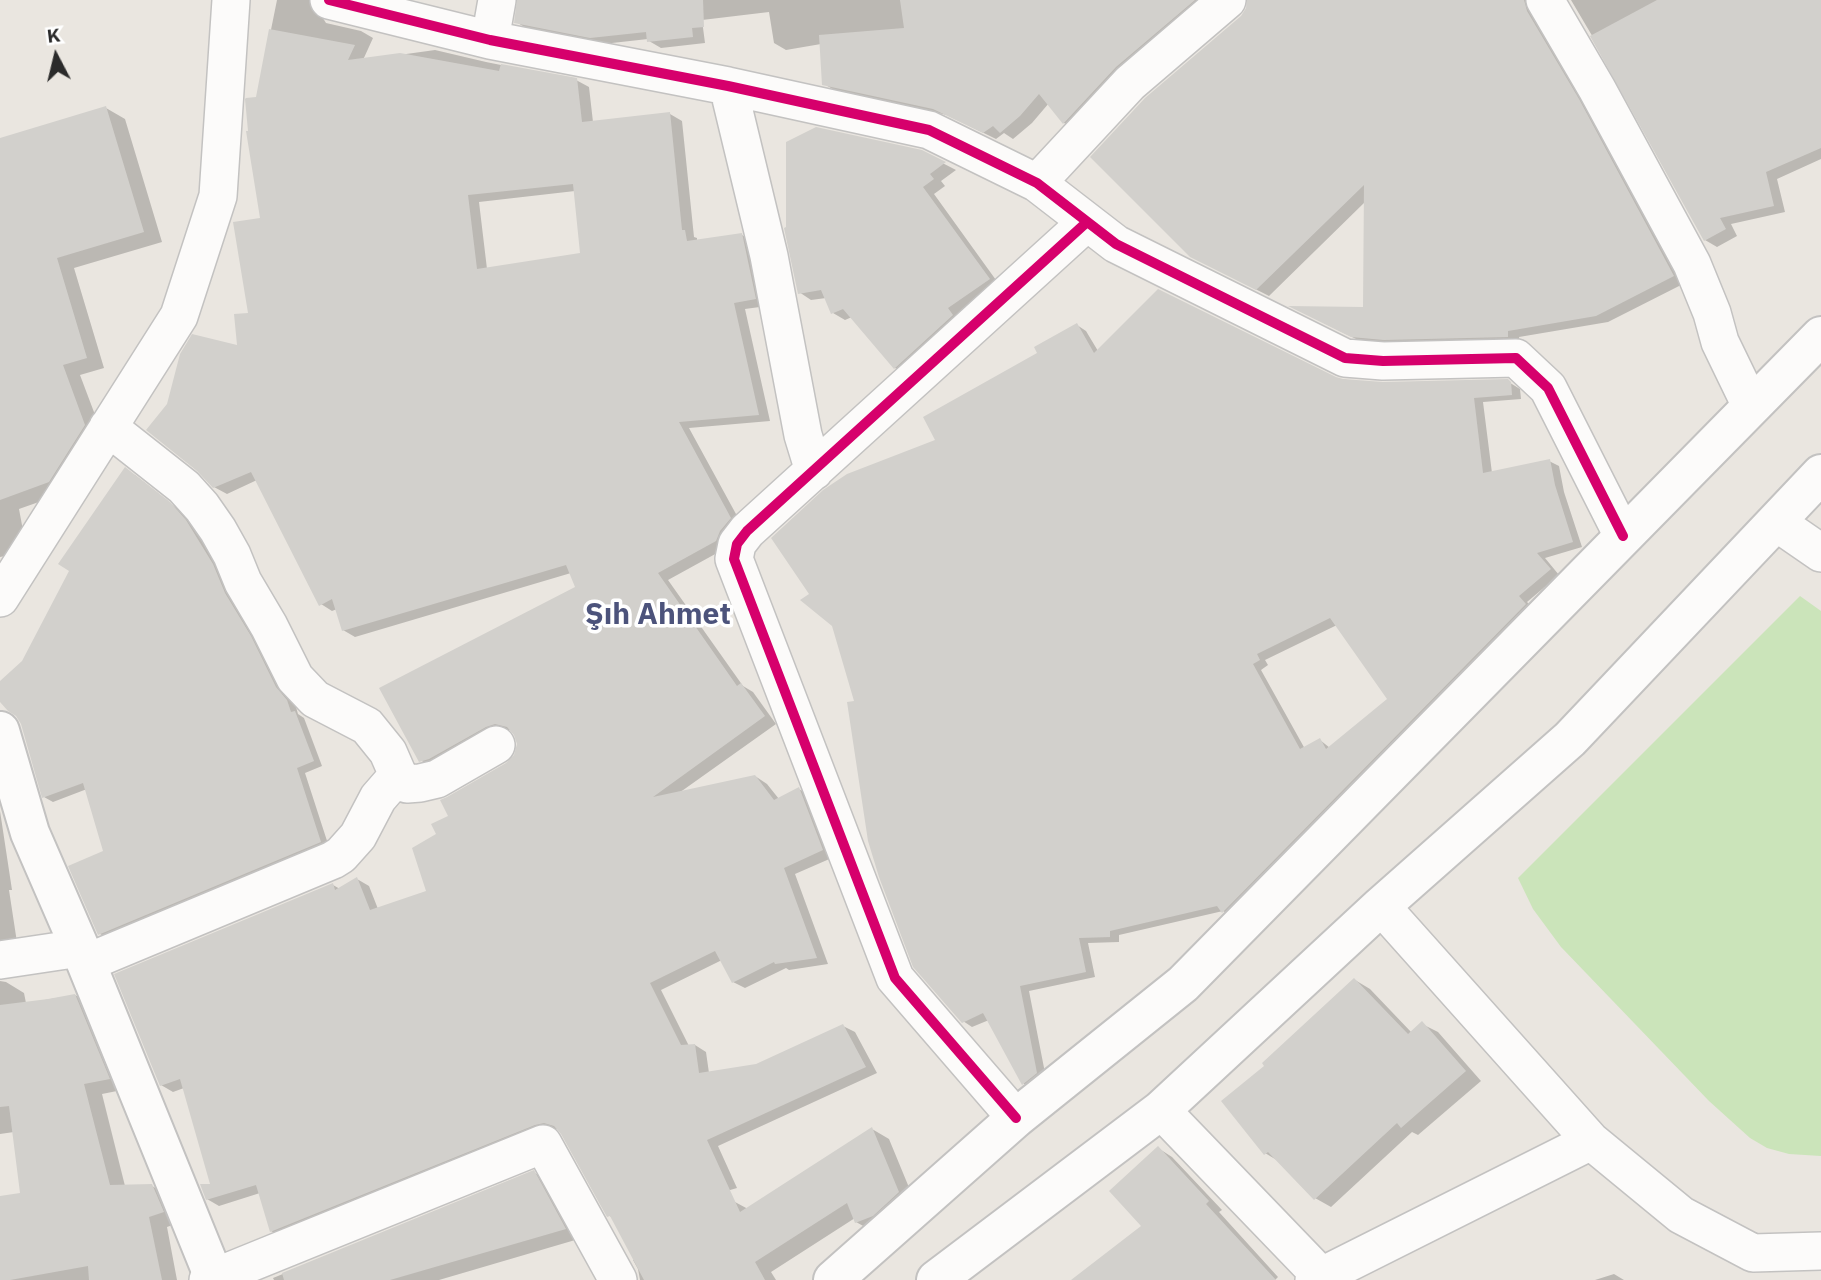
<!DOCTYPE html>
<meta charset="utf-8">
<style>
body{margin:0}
#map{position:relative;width:1821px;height:1280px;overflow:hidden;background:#eae6e0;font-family:"IBM Plex Sans",sans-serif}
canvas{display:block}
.north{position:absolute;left:21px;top:21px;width:70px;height:70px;-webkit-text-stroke:5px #fff;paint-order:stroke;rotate:353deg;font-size:19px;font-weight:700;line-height:28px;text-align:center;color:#2b2b2b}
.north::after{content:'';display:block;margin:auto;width:24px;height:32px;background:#2b2b2b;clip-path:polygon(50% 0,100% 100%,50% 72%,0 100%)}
</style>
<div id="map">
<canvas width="1821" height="1280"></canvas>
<div class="north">K</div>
</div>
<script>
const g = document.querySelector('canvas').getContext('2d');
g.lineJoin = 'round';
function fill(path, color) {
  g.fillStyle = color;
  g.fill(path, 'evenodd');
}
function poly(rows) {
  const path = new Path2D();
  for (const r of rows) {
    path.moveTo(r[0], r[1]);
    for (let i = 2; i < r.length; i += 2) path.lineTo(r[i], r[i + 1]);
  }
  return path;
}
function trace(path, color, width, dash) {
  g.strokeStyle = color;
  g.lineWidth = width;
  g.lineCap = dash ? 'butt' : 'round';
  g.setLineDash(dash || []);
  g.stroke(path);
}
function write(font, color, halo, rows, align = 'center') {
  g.font = font + ' "IBM Plex Sans",sans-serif';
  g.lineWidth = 7;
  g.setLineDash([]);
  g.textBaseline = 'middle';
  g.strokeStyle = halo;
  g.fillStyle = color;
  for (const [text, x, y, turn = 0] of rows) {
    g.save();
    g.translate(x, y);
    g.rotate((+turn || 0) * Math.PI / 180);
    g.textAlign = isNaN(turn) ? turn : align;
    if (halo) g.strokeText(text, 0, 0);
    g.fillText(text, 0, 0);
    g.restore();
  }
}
const green = poly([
 [1800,596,1821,611,1821,1156,1789,1154,1767,1148,1750,1138,1709,1101,1561,947,1533,909,1518,878]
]);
const shadow = poly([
 [277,0,322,0,321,15,326,23,361,31,373,38,363,60,435,50,486,62,576,80,589,87,593,122,670,114,682,121,694,237,697,238,697,241,742,235,754,242,767,306,745,309,770,421,689,428,742,525,728,547,668,580,743,686,753,692,776,724,679,793,755,776,767,784,779,799,799,789,811,796,834,857,795,874,828,964,789,970,786,968,745,988,733,982,722,960,661,990,689,1046,695,1045,706,1052,709,1073,756,1065,843,1026,855,1032,877,1073,718,1146,737,1188,620,1222,608,1215,563,1133,558,1129,548,1130,283,1238,271,1231,260,1193,219,1206,207,1199,213,1186,184,1088,173,1092,161,1085,333,885,340,889,357,879,369,886,378,909,428,892,438,835,450,816,516,756,519,744,513,731,509,730,498,733,432,767,420,760,577,588,571,573,355,637,343,630,337,609,332,611,321,604,257,480,227,494,214,487,239,347,250,315,262,220,257,99],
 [575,191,582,255,487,269,479,202],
 [519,0,1214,0,1076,129,1064,123,1049,103,1032,123,1013,139,1004,133,996,139,947,115,836,91,824,84,821,44,786,50,774,43,769,12,702,20,705,43,661,48,649,41,648,39,603,44,528,29,516,22],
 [1249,0,1538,0,1685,283,1608,322,1519,337,1520,343,1364,343,1302,312,1365,309,1365,202,1269,296,1204,263,1242,17,1249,7],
 [1571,0,1821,0,1821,159,1777,179,1785,212,1731,224,1737,236,1717,247,1705,240,1617,78],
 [106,108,125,119,162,242,74,268,104,368,80,375,103,436,67,492,19,509,27,552,0,557,0,140],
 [921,152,956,170,941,181,945,186,934,194,1001,287,907,375,895,368,852,317,845,320,833,313,826,298,811,300,799,292],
 [1077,325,1086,331,1098,351,1383,384,1507,381,1520,389,1521,399,1483,402,1492,473,1549,461,1559,466,1564,492,1582,547,1545,558,1559,575,1527,602,1535,610,1233,917,1223,911,1119,935,1119,942,1088,943,1095,977,1029,991,1046,1078,1033,1089,1024,1084,989,1020,972,1027,963,1021,856,703,834,625,812,595,938,441,1040,354],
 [1337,625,1390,700,1330,748,1320,740,1305,749,1261,670,1268,665,1265,660],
 [135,475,179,510,194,527,209,548,285,694,296,707,298,714,304,718,322,766,305,773,329,847,109,939,100,934,105,852,87,789,53,802,44,797,22,723,17,714,0,700,0,683,23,662],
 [0,811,12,890,9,890,18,949,0,961],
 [1355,980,1370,989,1412,1033,1422,1024,1438,1032,1481,1081,1418,1135,1412,1132,1331,1207,1315,1198,1280,1162,1265,1153,1267,1066],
 [0,981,6,982,24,993,26,1003,75,995,93,1006,127,1089,102,1094,125,1186,152,1186,171,1197,181,1222,167,1227,177,1280,0,1280,0,1198,22,1194,14,1132,0,1134],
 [872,1129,889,1139,915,1202,874,1232,856,1222,855,1218,771,1272,776,1280,640,1280,638,1269,633,1260,735,1202,748,1209],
 [1158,1148,1172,1157,1222,1210,1219,1212,1278,1277,1275,1280,1075,1280,1143,1226],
 [533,1172,551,1182,582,1238,439,1280,274,1280,273,1278],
 [1614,1274,1624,1280,1595,1280]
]);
const building = poly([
 [517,0,703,0,704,27,692,28,693,37,647,42,646,32,590,38,514,23],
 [900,0,1195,0,1116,67,1063,124,1039,94,1020,116,1000,133,993,126,983,133,933,109,822,85,819,35,904,28],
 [1247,0,1524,0,1527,11,1579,99,1674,276,1596,316,1508,331,1508,337,1384,340,1351,337,1288,306,1363,307,1364,185,1256,290,1190,257,1090,157,1145,98,1241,16,1246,8],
 [1657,0,1821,0,1821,148,1766,172,1774,206,1720,218,1726,229,1704,241,1590,36],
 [269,29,355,45,348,60,400,53,499,71,501,64,577,78,582,122,670,112,682,230,685,230,687,241,742,233,756,299,734,303,759,415,679,422,731,518,720,531,716,541,658,573,737,686,741,683,765,716,653,797,755,775,774,800,799,787,823,850,784,868,817,958,775,964,774,962,732,983,715,951,650,983,681,1045,695,1044,699,1073,756,1064,843,1024,866,1067,707,1140,740,1212,872,1127,899,1192,873,1216,855,1223,847,1203,755,1262,765,1280,644,1280,610,1216,607,1217,561,1134,554,1126,544,1123,535,1125,270,1232,256,1185,206,1200,200,1184,210,1184,180,1079,160,1086,114,974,333,883,335,890,357,877,370,910,426,891,412,848,436,834,431,824,448,816,440,800,447,797,506,763,514,755,517,744,514,735,507,727,495,724,486,727,429,759,419,762,379,688,575,587,566,565,342,631,332,599,319,606,251,472,213,488,197,471,146,430,167,404,180,354,192,334,237,345,234,314,248,313,233,222,260,218,246,131,248,131,245,99,246,98,256,97],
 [573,184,580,253,477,269,468,195],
 [106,106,144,232,57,258,87,358,63,365,85,425,49,482,0,500,0,138],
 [816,127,922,150,946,162,930,174,934,179,923,187,990,279,948,308,953,315,894,369,843,309,831,314,821,290,798,294,784,228,786,227,786,142],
 [1158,289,1336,377,1343,379,1383,382,1508,379,1511,382,1512,395,1474,398,1483,473,1550,459,1555,485,1573,542,1537,553,1551,569,1519,596,1526,604,1222,913,1217,906,1110,931,1110,937,1079,938,1086,972,1020,986,1037,1073,1022,1085,983,1013,962,1023,913,967,879,877,868,841,847,702,854,701,832,626,800,600,809,594,771,538,823,490,847,474,935,440,923,417,1037,353,1034,347,1077,323,1094,353],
 [1330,618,1387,699,1326,749,1320,738,1300,749,1253,664,1260,660,1257,654],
 [125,467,170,502,186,520,213,564,225,593,251,636,276,687,287,700,291,712,295,711,314,761,297,768,321,842,98,935,68,866,103,851,83,783,42,798,21,724,16,716,8,711,0,702,0,681,22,661,69,571,58,564],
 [1354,978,1408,1034,1422,1021,1466,1071,1401,1128,1397,1123,1314,1200,1268,1152,1264,1155,1221,1101,1264,1066,1262,1063],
 [75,994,110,1079,84,1084,110,1185,152,1184,164,1212,149,1217,162,1280,89,1280,88,1266,10,1280,0,1280,0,1196,20,1193,9,1106,0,1107,0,1005,48,999],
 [1158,1146,1209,1201,1206,1204,1276,1280,1071,1280,1141,1226,1109,1191],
 [534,1170,566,1229,390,1280,284,1280,282,1273]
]);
const minor = poly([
 [329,0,490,40,728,86,929,130,1037,183,1116,244,1345,358,1383,361,1516,358,1548,388,1623,536],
 [1545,0,1597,89,1692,264,1712,313,1720,342,1751,406],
 [490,40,497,0],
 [728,86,769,256,803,435,814,471],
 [1037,183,1130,83,1227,0],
 [108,427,184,487,202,507,218,530,232,555,243,582,269,626,295,678,315,699,367,726,388,752,398,775,407,784,420,783,437,779,496,745],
 [1776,522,1821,553],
 [0,598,179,316,218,196,231,0],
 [1381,906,1591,1141,1681,1215,1753,1253,1821,1251],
 [0,960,80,948],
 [86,963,333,860,341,855,358,836,378,798,398,775],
 [1161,1110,1321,1276],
 [1016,1118,895,978,734,559,737,544,747,531,1087,222],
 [208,1280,543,1144,618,1280],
 [1314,1280,1591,1141]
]);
const tertiary = poly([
 [0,731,30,833,80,948,215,1280]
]);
const secondary = poly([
 [833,1280,1016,1118,1183,984,1821,336],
 [936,1280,1161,1110,1381,906,1570,739,1821,474]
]);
const cycleway = poly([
 [329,0,490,40,728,86,929,130,1037,183,1116,244,1345,358,1383,361,1516,358,1548,388,1623,536],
 [1016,1118,895,978,734,559,737,544,747,531,1087,222]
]);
const districtNames = [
 ["Şıh Ahmet",658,615]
];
fill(green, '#cbe4ba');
fill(shadow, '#0003');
fill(building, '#d2d0cc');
trace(minor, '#c3c2c1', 40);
trace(tertiary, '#c3c2c1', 42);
trace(secondary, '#c3c2c1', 42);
trace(minor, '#fcfbfa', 37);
trace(tertiary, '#fcfbfa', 38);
trace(secondary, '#fcfbfa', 38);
trace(cycleway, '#d6006c', 10);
write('bold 30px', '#4c537b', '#fff', districtNames);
</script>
